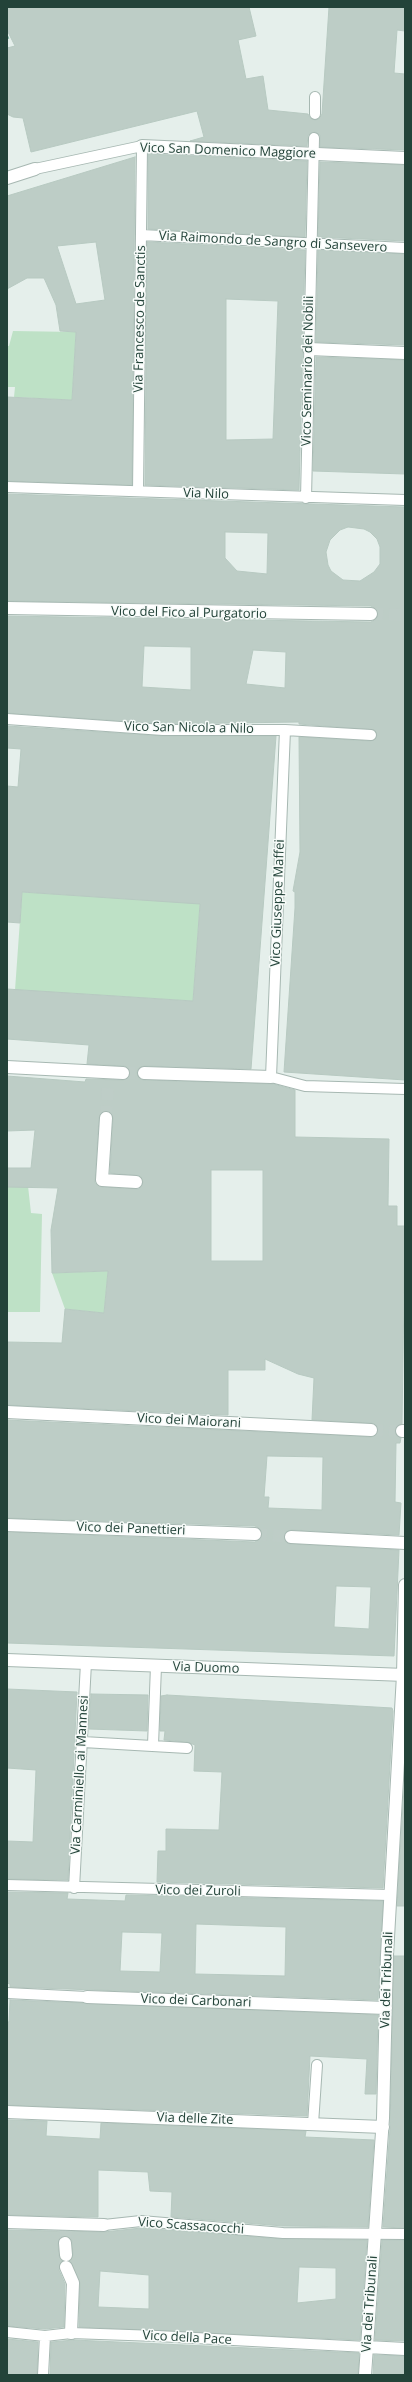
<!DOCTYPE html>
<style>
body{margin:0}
#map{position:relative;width:412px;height:2382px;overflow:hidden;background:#e5efeb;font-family:"Open Sans",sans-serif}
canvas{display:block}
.frame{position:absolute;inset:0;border:8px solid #234339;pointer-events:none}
</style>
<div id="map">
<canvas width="412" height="2382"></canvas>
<div class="frame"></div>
</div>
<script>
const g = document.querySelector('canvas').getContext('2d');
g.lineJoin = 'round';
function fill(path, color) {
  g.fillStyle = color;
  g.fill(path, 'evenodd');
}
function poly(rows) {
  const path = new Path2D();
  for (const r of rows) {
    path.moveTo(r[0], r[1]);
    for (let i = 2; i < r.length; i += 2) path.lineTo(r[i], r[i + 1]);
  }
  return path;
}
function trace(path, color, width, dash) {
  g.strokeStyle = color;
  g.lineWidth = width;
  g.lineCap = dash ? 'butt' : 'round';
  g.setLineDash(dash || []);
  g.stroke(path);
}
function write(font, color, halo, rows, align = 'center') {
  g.font = font + ' "Open Sans",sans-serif';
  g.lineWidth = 3;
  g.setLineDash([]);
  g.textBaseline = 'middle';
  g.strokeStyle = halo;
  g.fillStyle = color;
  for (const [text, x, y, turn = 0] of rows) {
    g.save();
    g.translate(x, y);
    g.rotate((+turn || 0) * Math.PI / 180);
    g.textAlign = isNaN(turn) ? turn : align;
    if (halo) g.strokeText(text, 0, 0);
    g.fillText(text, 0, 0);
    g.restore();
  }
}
const green = poly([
 [13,331,76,332,72,400,14,397,15,387,7,387,7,346,9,346],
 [22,892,200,903,193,1001,15,990],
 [28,1186,31,1213,42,1214,40,1312,7,1312,7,1187],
 [108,1271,104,1313,65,1309,52,1273]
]);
const building = poly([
 [7,7,249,7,256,36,238,40,246,79,263,76,268,110,308,114,310,118,315,120,319,119,322,114,329,7,405,7,405,31,397,30,394,73,405,74,405,150,320,147,320,135,315,132,308,135,307,146,190,141,204,137,197,111,31,152,23,118,13,117,7,114,7,48,15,46,7,30,7,7],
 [148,154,307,161,305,237,148,229,148,154],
 [135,157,132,485,7,481,7,397,72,400,76,332,60,331,56,305,44,278,27,278,7,289,7,196,135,157],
 [96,242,105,300,76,304,57,246,96,242],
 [320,162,405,165,405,241,318,237,320,162],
 [147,242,305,250,299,490,145,485,147,242],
 [226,299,278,301,273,439,226,440,226,299],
 [318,250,405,254,405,345,316,342,318,250],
 [316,357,405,360,405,474,313,471,316,357],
 [7,494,405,507,405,1080,284,1072,295,908,295,892,293,891,300,852,299,737,371,741,377,736,375,730,299,724,299,722,163,724,7,713,7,616,371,622,378,618,377,610,371,606,7,601,7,494],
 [348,527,364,529,370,532,377,539,380,547,380,564,374,572,360,581,343,580,331,571,328,565,326,552,330,540,340,530,348,527],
 [225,532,268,533,267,574,237,571,225,558,225,532],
 [144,646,191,647,191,690,142,687,144,646],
 [253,650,286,652,285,688,246,684,253,650],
 [7,726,163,736,276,736,251,1069,144,1066,138,1069,137,1073,140,1079,144,1080,273,1084,295,1090,295,1137,389,1139,388,1206,397,1206,397,1226,405,1226,402,1424,398,1425,395,1431,396,1435,401,1438,400,1443,396,1443,395,1502,401,1503,399,1535,291,1530,285,1533,284,1537,287,1543,291,1544,399,1550,394,1656,7,1643,7,1532,255,1542,261,1538,262,1534,259,1528,255,1526,7,1518,7,1420,371,1437,377,1434,378,1430,375,1424,371,1423,312,1420,314,1378,298,1374,265,1359,265,1370,228,1370,228,1415,7,1405,7,1342,62,1343,65,1309,104,1313,108,1271,52,1273,51,1230,58,1188,7,1187,7,1168,31,1168,35,1130,7,1131,7,1076,85,1082,86,1079,123,1080,129,1077,130,1073,127,1067,124,1066,87,1064,89,1045,7,1039,7,989,193,1001,200,904,22,892,20,923,7,922,7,786,18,787,21,749,7,748,7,726],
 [102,1111,110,1112,113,1118,110,1173,140,1176,143,1182,139,1189,102,1187,95,1183,99,1118,102,1111],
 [211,1170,263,1170,263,1261,211,1261,211,1170],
 [267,1456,323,1457,322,1510,268,1508,269,1497,264,1497,267,1456],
 [336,1586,371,1587,369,1629,334,1627,336,1586],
 [7,1689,77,1692,68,1880,7,1879,7,1841,33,1842,36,1770,7,1768,7,1689],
 [91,1694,148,1695,147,1731,89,1729,91,1694],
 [167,1695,392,1708,393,1711,383,1888,157,1882,158,1851,166,1851,166,1829,219,1830,222,1772,194,1771,195,1745,187,1742,164,1740,165,1731,160,1731,161,1696,167,1695],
 [405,1771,405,1906,397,1906,405,1771],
 [7,1892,68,1893,67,1899,125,1901,126,1895,383,1901,378,2000,10,1987,10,1984,7,1983,7,1892],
 [196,1924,286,1927,285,1976,195,1974,196,1924],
 [122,1932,162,1933,160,1972,120,1971,122,1932],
 [394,1956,405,1956,405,2228,383,2227,390,2128,394,1956],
 [10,2000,378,2015,376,2094,365,2094,367,2059,310,2056,307,2116,7,2105,7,2022,9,2022,10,2000],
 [7,2120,47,2121,46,2136,100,2139,101,2123,306,2131,305,2137,374,2140,368,2227,283,2226,171,2217,172,2192,150,2191,148,2172,98,2170,98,2217,7,2215,7,2120],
 [141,2228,282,2239,367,2240,360,2340,79,2327,80,2283,70,2261,73,2255,72,2242,71,2238,65,2236,60,2237,58,2244,59,2256,62,2261,59,2270,65,2284,64,2327,45,2329,7,2326,7,2230,104,2232,141,2228],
 [299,2267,336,2268,336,2299,297,2303,299,2267],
 [100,2271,149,2275,149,2309,98,2307,100,2271],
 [382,2240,405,2240,405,2341,375,2340,382,2240],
 [7,2339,38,2342,37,2375,7,2375,7,2339],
 [74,2340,359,2353,358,2375,50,2375,51,2342,74,2340],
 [374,2355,405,2356,405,2375,373,2375,374,2355]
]);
const streetTunnel = poly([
 [371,614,405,615],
 [123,1073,144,1073],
 [106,1118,108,1084],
 [371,1430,402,1431],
 [255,1534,291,1537],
 [65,2243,66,2229]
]);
const path = poly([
 [7,38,10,37]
]);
const lane = poly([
 [315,114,315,97],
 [35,169,142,146,138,491],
 [141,235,405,248],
 [7,487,405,500],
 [306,498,314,138],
 [7,719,163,730,285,730,371,735],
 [285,730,271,1077,305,1086,405,1089],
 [83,1742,187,1748],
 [153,1745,156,1666],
 [7,1885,390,1895],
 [74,1888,86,1663],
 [7,1993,87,1997],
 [313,2124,317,2065],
 [104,2225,141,2221,283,2233,405,2234],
 [7,2332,45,2336,71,2333,157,2336,367,2347],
 [43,2375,45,2336]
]);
const street = poly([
 [142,146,405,158],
 [7,178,35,169],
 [309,349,405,353],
 [7,608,371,614],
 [7,1067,123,1073],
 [144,1073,271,1077],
 [106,1118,102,1180,136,1182],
 [7,1412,371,1430],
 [402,1431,405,1431],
 [7,1525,255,1534],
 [291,1537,405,1543],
 [7,1660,405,1675],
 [87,1997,386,2008],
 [7,2112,383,2127],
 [7,2222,104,2225],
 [65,2243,66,2255],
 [66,2267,73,2283,71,2333],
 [367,2347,405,2349],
 [365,2375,383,2118,387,1955,403,1675,405,1585]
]);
const streetNames = [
 ["Vico San Domenico Maggiore",228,151,2],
 ["Via Raimondo de Sangro di Sansevero",273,242,3],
 ["Via Francesco de Sanctis",140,319,-89],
 ["Vico Seminario dei Nobili",308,371,-89],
 ["Via Nilo",206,494,2],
 ["Vico del Fico al Purgatorio",189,613,1],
 ["Vico San Nicola a Nilo",189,728,1],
 ["Vico Giuseppe Maffei",278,903,-88],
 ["Vico dei Maiorani",189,1421,3],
 ["Vico dei Panettieri",131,1529,2],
 ["Via Duomo",206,1668,2],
 ["Via Carminiello ai Mannesi",80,1775,-87],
 ["Vico dei Zuroli",198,1891,1],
 ["Via dei Tribunali",387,1980,-88],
 ["Vico dei Carbonari",196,2001,2],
 ["Via delle Zite",195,2119,2],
 ["Vico Scassacocchi",191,2226,4],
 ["Via dei Tribunali",370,2304,-86],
 ["Vico della Pace",187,2338,3]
];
fill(green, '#bee1c6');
fill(building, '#bdcdc6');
trace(building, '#b7c9c1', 1);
trace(streetTunnel, '#becdc7', 12, [12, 6]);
trace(lane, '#a7b8b2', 12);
trace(street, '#a7b8b2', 14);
trace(path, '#84b5a4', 2.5, [2, 3]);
trace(lane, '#fff', 10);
trace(street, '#fff', 12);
write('13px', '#234339', '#f7fbf9', streetNames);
</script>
